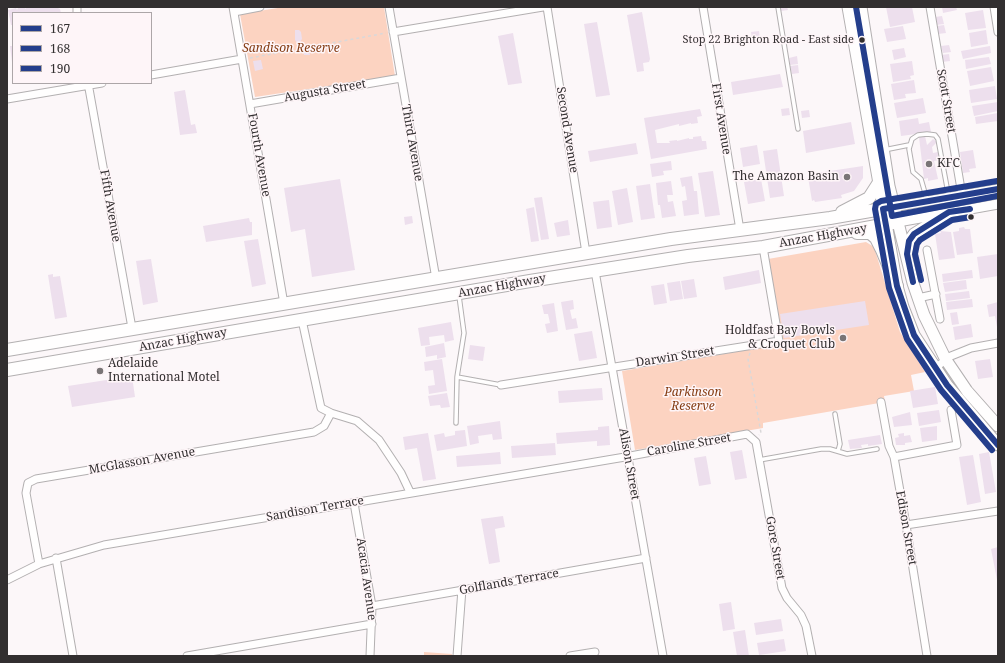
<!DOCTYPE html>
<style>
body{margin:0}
#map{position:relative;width:1005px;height:663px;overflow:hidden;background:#fcf7f9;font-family:"Noto Serif",serif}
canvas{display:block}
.frame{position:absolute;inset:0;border:8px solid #322f30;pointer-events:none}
.legend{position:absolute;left:12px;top:12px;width:140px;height:72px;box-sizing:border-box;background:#fef5f8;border:1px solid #aca6a8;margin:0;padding:5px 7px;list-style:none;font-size:12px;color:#322f30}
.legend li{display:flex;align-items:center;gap:8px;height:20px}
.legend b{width:20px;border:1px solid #aca6a8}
</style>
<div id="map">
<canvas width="1005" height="663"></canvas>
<div class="frame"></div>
<ul class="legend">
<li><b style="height:5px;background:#243e8c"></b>167</li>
<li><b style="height:5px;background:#243e8c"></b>168</li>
<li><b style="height:5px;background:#243e8c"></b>190</li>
</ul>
</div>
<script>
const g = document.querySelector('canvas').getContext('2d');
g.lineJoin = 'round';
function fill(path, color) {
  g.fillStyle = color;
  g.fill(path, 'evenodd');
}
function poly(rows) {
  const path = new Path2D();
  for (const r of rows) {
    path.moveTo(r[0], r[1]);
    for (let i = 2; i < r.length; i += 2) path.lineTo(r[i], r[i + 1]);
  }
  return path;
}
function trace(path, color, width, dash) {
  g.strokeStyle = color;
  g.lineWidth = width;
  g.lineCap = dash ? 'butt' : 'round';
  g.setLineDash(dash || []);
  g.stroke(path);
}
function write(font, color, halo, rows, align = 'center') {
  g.font = font + ' "Noto Serif",serif';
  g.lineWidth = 3;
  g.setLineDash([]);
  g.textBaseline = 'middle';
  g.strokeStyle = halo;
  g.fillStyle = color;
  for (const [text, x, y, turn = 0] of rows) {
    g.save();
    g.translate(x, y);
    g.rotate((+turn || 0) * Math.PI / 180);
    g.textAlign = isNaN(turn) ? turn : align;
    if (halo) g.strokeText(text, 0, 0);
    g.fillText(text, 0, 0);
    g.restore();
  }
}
const green = poly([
 [284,7,384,7,395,76,255,97,240,14],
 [866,242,874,247,900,332,925,372,911,375,914,391,884,396,885,402,763,423,763,428,635,450,622,371,783,344,768,259],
 [424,652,452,654,452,656,424,656]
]);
const building = poly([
 [24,7,26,9,26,7,56,7,60,9,61,13,13,13,13,25,11,25,8,10,16,8,17,10,18,8],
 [780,7,787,7,788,10,781,11],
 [886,7,912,7,915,22,890,27],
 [942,7,956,7,957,10,943,13],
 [983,10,986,28,968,30,965,13],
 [642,12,650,59,649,62,643,63,644,71,637,72,627,15],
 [942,16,944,24,936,25,935,17],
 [597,22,610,95,596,97,584,24],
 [944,25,946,33,938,34,937,26],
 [903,26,906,39,887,42,884,29],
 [295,30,299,30,301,32,302,39,300,42,297,43,295,40],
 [986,30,988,44,971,47,969,33],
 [759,31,760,39,752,40,751,32],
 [513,33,522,83,508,85,498,36],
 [949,45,951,52,943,53,941,46],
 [10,46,13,46,13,62,12,62],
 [990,46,991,53,963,59,961,51],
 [904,48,906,57,894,60,892,50],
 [309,51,310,55,304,55,304,52],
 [949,54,950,61,942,62,941,55],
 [797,56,798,64,790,65,789,58],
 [989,57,991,64,966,69,965,60],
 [261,60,263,69,255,71,253,61],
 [912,61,914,75,910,76,911,79,893,82,890,64],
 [798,65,799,73,792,74,790,66],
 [991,67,994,81,970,86,967,71],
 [780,74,783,87,733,95,731,82],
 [914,80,916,93,905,94,906,98,894,100,891,84],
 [995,86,997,99,971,103,969,90],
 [185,90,191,125,195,124,197,133,180,135,174,92],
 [923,98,926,113,897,118,894,103],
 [998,102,998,111,974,116,972,106],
 [789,108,790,115,782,116,781,109],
 [700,109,702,116,697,117,698,123,691,124,691,123,679,126,679,124,655,130,657,143,670,143,669,141,677,140,677,141,689,138,689,139,693,139,693,137,701,136,702,141,706,141,707,149,651,159,644,118],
 [809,110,810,117,802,118,801,111],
 [998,113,998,121,976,124,975,117],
 [918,118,919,124,929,122,931,132,901,136,899,121],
 [851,122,855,144,806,153,803,131],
 [925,136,927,145,933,139,937,142,932,147,933,153,938,152,939,160,934,161,938,179,928,181,928,178,924,179,919,137],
 [636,143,638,154,590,162,588,151],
 [757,145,760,164,743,167,740,148],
 [777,149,784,196,770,198,763,151],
 [973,150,976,168,969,169,970,172,963,173,960,152],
 [671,161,672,170,663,171,664,175,652,177,650,164],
 [863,166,863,178,854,191,841,195,842,198,815,202,814,200,812,201,808,177,810,174],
 [713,171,720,215,705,217,698,173],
 [692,176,694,191,697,191,699,214,684,216,682,201,687,200,685,186,682,187,680,178],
 [340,179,355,270,312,277,305,229,291,232,284,188],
 [761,179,765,201,748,204,744,182],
 [671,181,673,195,667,195,668,202,673,201,676,216,662,218,660,205,658,205,656,183],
 [650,184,655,218,641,220,636,186],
 [627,188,633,222,618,225,612,191],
 [542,197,549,239,541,240,534,198],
 [609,200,612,227,597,229,593,202],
 [534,207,539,241,531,242,526,209],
 [412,216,413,223,405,225,404,217],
 [249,218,250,222,252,222,252,235,206,242,203,226],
 [568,220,570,235,557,237,554,223],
 [964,227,965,229,970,229,973,253,957,255,953,232,959,231,959,228],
 [940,231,951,232,955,258,939,260,935,234,941,233],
 [258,239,266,284,252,287,244,241],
 [998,254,998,276,980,279,977,257],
 [151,259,158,302,143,305,136,261],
 [759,270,761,283,725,290,723,277],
 [972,270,973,278,943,282,942,274],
 [53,274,53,277,60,276,67,317,55,319,48,275],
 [694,279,697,297,684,299,681,281],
 [966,280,967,289,945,292,943,283],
 [680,281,683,299,670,301,667,283],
 [664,284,667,303,654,305,651,286],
 [969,291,970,298,946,301,945,294],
 [972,299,973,307,947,310,946,302],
 [573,300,574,309,570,310,572,319,576,318,578,328,566,330,561,302],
 [865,301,869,325,784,338,780,314],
 [998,302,998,327,997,327,995,316,989,317,987,305],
 [554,303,558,331,547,333,545,324,550,323,548,314,544,314,542,305],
 [957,312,959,324,952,325,950,313],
 [451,322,454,340,445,342,444,335,429,337,430,345,421,346,418,328],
 [971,324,973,337,955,340,953,327],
 [592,331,597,358,579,361,574,334],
 [444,343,446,357,437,359,437,355,426,357,425,347],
 [470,345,485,347,483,361,468,359],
 [442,359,447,391,429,394,428,386,435,385,433,370,425,371,424,362],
 [990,359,993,377,978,379,975,361],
 [132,376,135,397,72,407,68,386],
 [935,387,938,404,913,408,910,391],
 [602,388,603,400,559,403,558,391],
 [447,393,450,407,441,408,440,405,430,406,428,396],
 [939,410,941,422,919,426,917,413],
 [910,412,912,425,894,427,892,417],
 [500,421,502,439,493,440,492,434,478,436,479,443,470,445,467,426],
 [609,426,610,445,597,446,597,441,557,444,556,433,598,430,598,427],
 [937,426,937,440,922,442,920,428],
 [465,430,467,446,437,451,434,435,444,433,445,437,455,435,455,431],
 [428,433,436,479,423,481,417,448,405,450,403,437],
 [904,433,904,436,910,435,912,442,905,443,905,445,896,445,895,438,899,437,898,434],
 [880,435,882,444,868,446,868,444,861,445,862,448,850,449,848,440],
 [555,443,556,455,512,458,511,446],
 [742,450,747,478,735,480,730,452],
 [500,452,501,464,457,467,456,456],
 [989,452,996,492,985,494,979,454],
 [973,455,981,502,967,505,959,457],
 [706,456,711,484,699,486,694,458],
 [503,516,505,527,495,529,500,562,489,564,481,519],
 [998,547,998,580,997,580,991,549],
 [731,602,735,629,723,631,719,604],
 [781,619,783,631,756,635,754,623],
 [745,630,749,656,737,656,733,632],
 [784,639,786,651,759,655,757,643]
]);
const path = poly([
 [250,58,386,33],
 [750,353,748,359,761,433,759,435]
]);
const lane = poly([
 [778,7,798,129],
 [884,150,909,145],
 [927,200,921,179,913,172,909,149,912,139,918,135,927,134,935,135,938,139,949,198],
 [459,296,464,333,457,377,501,385],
 [835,414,840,444,838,451],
 [456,423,457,377],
 [759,460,821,449,830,449,847,454,877,449]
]);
const street = poly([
 [77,7,77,13],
 [233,7,284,304],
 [389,7,436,279],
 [547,7,586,253],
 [703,7,740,230],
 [930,7,962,195],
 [994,7,998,32],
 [234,12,260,7],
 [393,32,543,7],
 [151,75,242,59],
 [88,83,132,328],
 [7,99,102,83],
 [250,104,401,78],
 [927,250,940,319],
 [595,271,663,656],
 [918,298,936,294],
 [302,320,321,408,331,413,357,421,379,440,401,473,410,492],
 [935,368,951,356,971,348,998,343],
 [501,385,779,341,763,247],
 [881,402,889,446,894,457,906,525,927,656],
 [894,457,957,445,951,410],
 [354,503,372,606,370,656],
 [906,525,998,511],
 [56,558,73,656],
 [39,564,26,493,28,483,36,479,314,432,324,426,331,413],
 [7,580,39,564,104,545,625,457,747,434,756,442,782,588,787,598,801,615,806,626,812,656],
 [372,606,646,558],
 [187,656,372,624],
 [457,656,462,589],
 [570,656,595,652]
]);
const secondary = poly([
 [893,207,998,189],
 [898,222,998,204]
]);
const primary = poly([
 [848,7,897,286,903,307,914,335,947,385,998,445],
 [861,7,889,186,913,283,924,315,946,360,967,391,998,426],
 [907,252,909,241,914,234,949,212]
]);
const highway = poly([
 [842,212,869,198,878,184],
 [857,233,870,233,876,238,882,250,897,286],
 [7,350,671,239,830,218,893,207],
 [7,370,530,281,688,256,763,247,898,222]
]);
const bus1 = poly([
 [998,189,883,209,897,286,914,335,947,385,998,445],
 [913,282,907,254,909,241,914,234,949,212,970,209]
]);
const bus2 = poly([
 [921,280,915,254,917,244,920,240,952,220,971,217],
 [992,450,941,390,907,339,889,288,875,209,876,204,881,201,997,181]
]);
const bus3 = poly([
 [856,7,892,216,997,196]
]);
const markers = [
 [862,40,3.5,"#322f30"],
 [929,164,4,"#797576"],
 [847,177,4,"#797576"],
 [971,217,3.5,"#322f30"],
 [843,338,4,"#797576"],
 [100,371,4,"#797576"]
];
const busNames = [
 ["Stop 22 Brighton Road - East side",854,40]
];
const parkNames = [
 ["Sandison Reserve",291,49],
 ["Parkinson",693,393],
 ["Reserve",693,407]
];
const streetNames = [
 ["Augusta Street",325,91,-10],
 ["Scott Street",946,101,80],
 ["First Avenue",721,119,81],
 ["Second Avenue",567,130,81],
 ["Third Avenue",412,143,80],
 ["Fourth Avenue",259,155,80],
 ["Fifth Avenue",110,206,80],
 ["Anzac Highway",823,236,-10],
 ["Anzac Highway",502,286,-10],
 ["Anzac Highway",183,340,-10],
 ["Darwin Street",675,357,-9],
 ["Caroline Street",689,445,-10],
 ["McGlasson Avenue",142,461,-10],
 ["Alison Street",629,464,80],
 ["Sandison Terrace",315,509,-10],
 ["Edison Street",906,528,80],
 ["Gore Street",775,548,80],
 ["Acacia Avenue",366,579,82],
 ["Golflands Terrace",509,582,-10]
];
const poiNames = [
 ["KFC",937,164],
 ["The Amazon Basin",839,177,"right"],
 ["Holdfast Bay Bowls",835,331,"right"],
 ["& Croquet Club",835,345,"right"],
 ["Adelaide",108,364],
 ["International Motel",108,378]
];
fill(green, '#fcd3c1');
fill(building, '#eddfed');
trace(lane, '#b3b0b1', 5.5);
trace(street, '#b3b0b1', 9);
trace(secondary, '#b3b0b1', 11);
trace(primary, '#b3b0b1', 13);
trace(highway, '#b3b0b1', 14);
trace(path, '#d9d8d9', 1.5, [3, 3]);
trace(lane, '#fffefe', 3.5);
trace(street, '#fffefe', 7);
trace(secondary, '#fffefe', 9);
trace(primary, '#fffefe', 11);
trace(highway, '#fffefe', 12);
trace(bus1, '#243e8c', 6);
trace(bus2, '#243e8c', 6);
trace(bus3, '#243e8c', 6);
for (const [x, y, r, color] of markers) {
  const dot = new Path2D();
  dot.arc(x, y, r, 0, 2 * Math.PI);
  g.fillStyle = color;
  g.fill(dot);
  trace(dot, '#fef5f8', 1.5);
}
write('11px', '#322f30', '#fef5f8', busNames, 'right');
write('italic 12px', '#843b11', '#fef5f8', parkNames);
write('12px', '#322f30', '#fef5f8', streetNames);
write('12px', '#322f30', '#fef5f8', poiNames, 'left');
</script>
